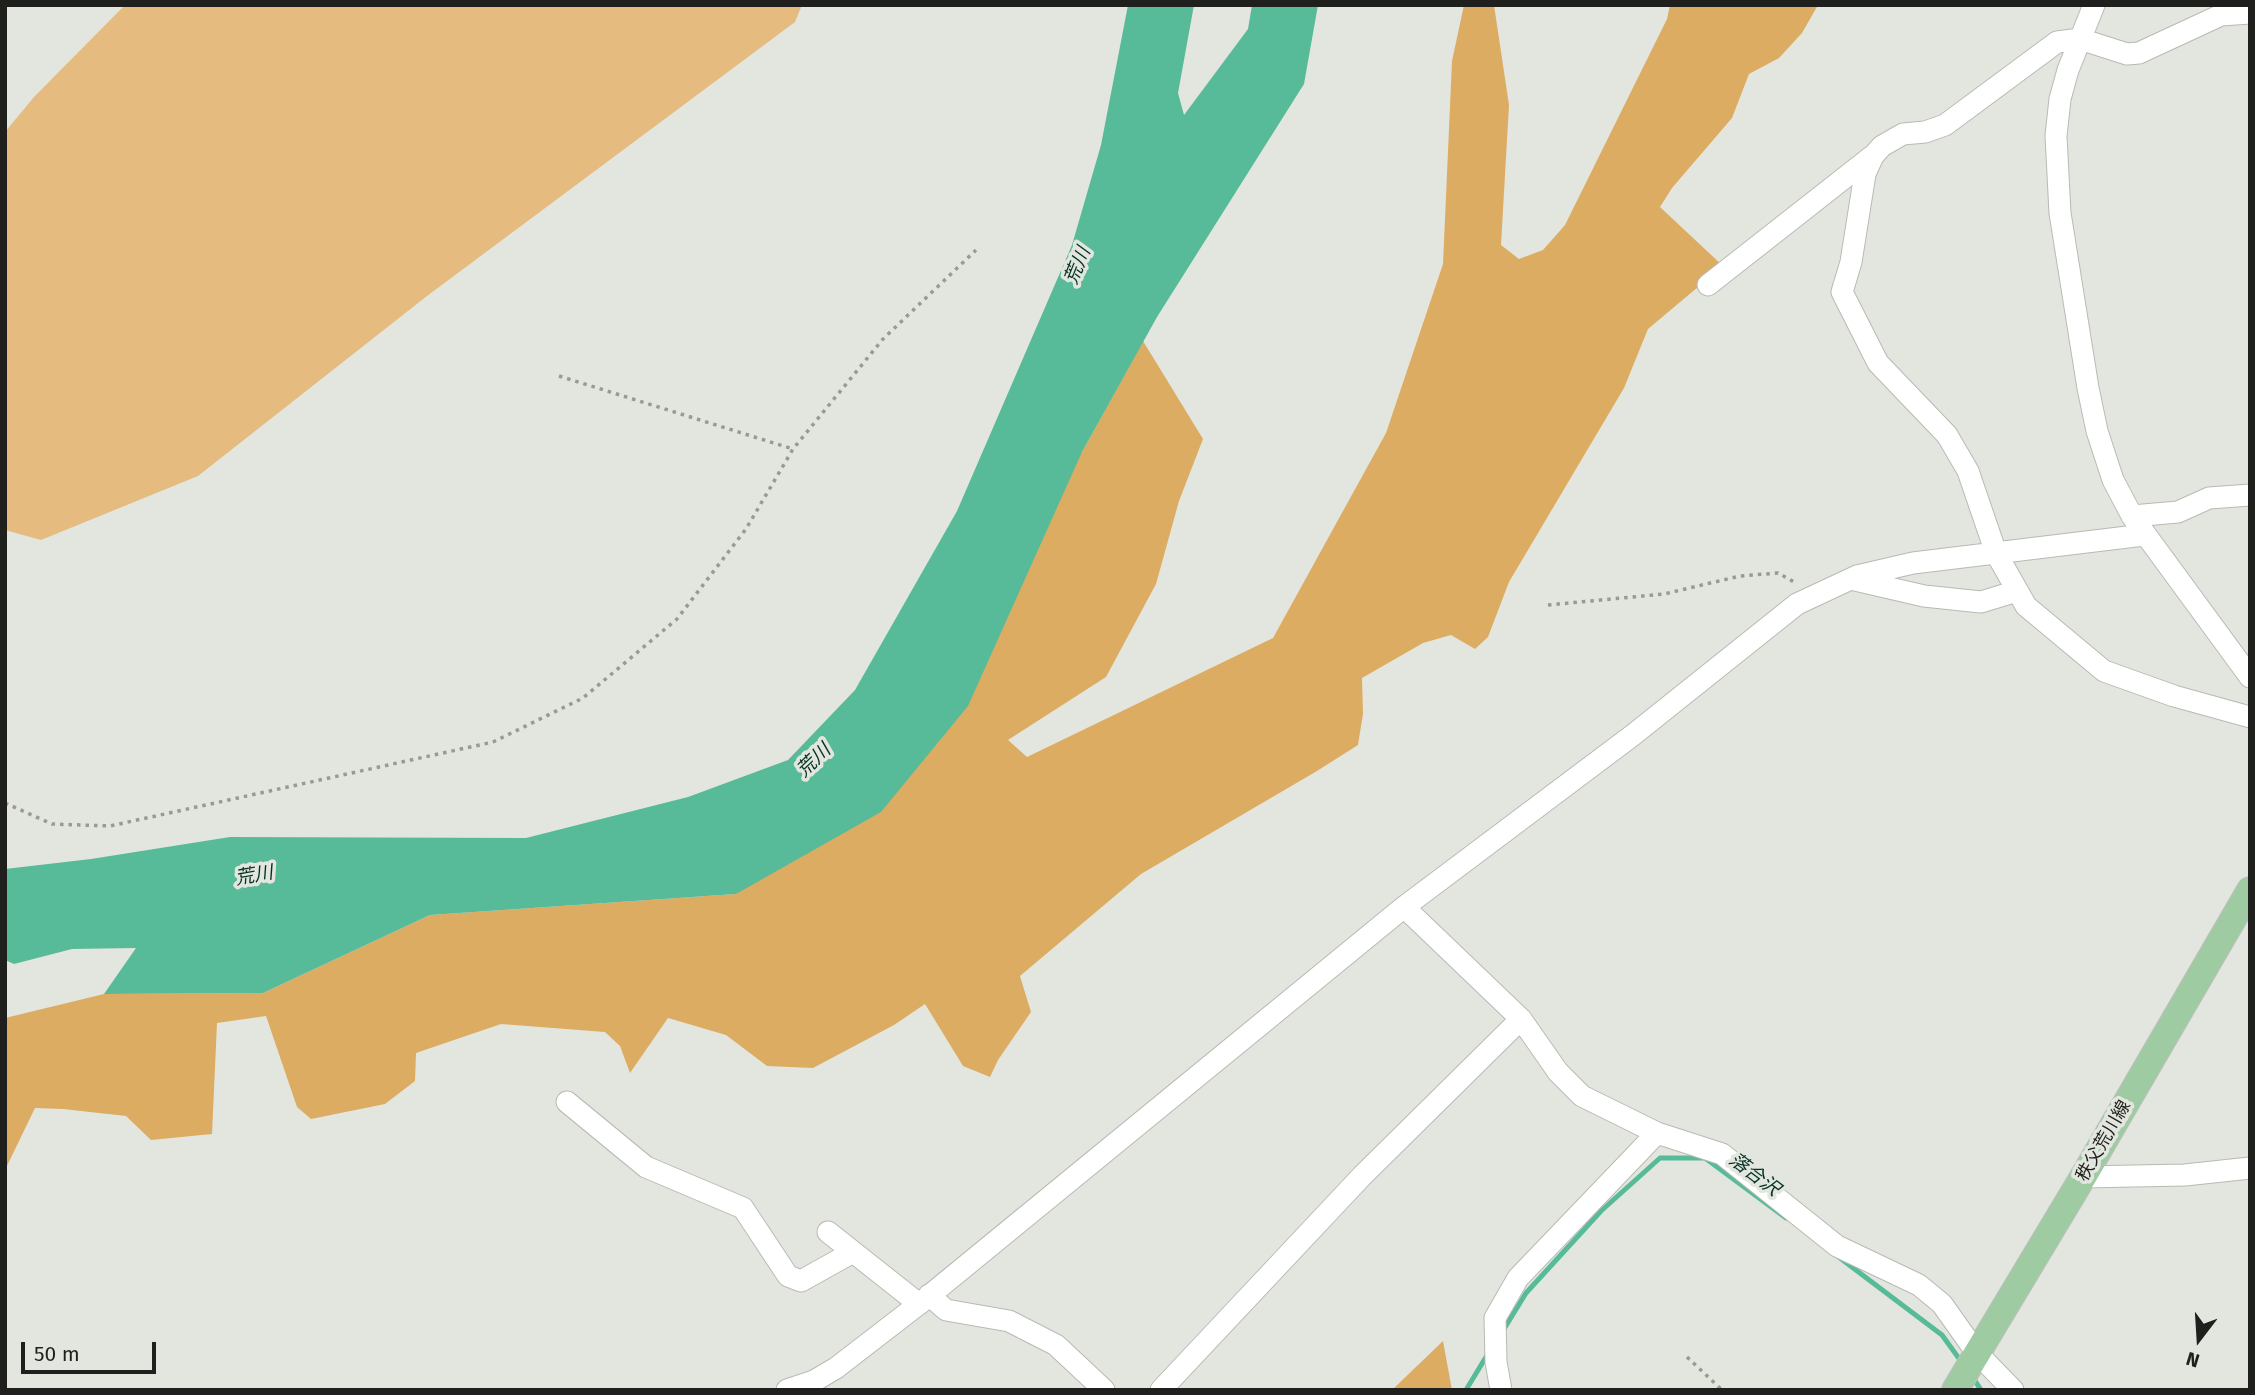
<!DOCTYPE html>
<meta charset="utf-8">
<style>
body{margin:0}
#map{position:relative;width:2255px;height:1395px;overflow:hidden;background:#e3e6de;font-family:"Fira Sans",sans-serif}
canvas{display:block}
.frame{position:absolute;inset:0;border:7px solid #1f201d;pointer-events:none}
.north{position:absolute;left:2164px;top:1304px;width:70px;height:70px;-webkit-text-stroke:5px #e3e6de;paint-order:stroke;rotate:197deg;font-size:19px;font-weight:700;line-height:28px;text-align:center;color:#1f201d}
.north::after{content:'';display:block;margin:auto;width:24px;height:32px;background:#1f201d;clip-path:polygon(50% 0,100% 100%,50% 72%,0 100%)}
.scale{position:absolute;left:21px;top:1342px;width:135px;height:32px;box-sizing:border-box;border:4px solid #1f201d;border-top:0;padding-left:9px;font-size:21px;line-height:24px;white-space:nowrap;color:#1f201d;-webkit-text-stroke:5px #e3e6de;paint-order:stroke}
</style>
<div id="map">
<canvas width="2255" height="1395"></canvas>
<div class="frame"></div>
<div class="north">N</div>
<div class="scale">50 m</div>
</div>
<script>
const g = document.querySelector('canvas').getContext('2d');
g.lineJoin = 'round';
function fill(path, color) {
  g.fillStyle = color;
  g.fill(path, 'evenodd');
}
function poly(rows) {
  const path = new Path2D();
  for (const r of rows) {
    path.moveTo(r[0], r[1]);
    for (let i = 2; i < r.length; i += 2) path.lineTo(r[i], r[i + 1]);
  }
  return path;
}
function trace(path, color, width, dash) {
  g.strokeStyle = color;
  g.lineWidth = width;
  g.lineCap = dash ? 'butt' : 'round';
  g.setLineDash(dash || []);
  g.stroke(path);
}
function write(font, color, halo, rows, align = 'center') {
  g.font = font + ' "Fira Sans","Noto Sans JP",sans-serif';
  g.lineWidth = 7;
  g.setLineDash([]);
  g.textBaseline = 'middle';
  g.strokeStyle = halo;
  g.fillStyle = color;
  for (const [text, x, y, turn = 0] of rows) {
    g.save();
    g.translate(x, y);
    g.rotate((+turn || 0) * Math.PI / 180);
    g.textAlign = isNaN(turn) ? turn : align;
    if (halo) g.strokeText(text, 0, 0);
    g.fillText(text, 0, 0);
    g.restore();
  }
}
const green = poly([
 [125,5,802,5,795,22,427,296,198,476,41,540,5,530,5,132,34,97]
]);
const forest = poly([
 [1464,5,1494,5,1509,105,1501,245,1519,259,1543,250,1565,225,1667,19,1670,5,1818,5,1802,33,1779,58,1749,74,1732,118,1672,188,1660,207,1723,266,1648,329,1624,388,1509,582,1488,637,1475,649,1451,635,1423,643,1362,678,1363,714,1358,745,1317,771,1141,874,1020,976,1031,1012,998,1060,990,1077,963,1066,925,1004,894,1025,813,1068,767,1066,726,1035,668,1018,630,1073,620,1046,605,1032,501,1024,416,1053,415,1081,385,1104,311,1119,297,1107,266,1016,217,1023,212,1134,151,1140,126,1116,63,1109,35,1108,5,1170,5,1018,104,994,263,993,430,915,736,894,1082,452,1143,341,1203,439,1179,501,1156,584,1106,677,1008,740,1027,757,1273,638,1386,433,1443,264,1452,61],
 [1443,1341,1452,1390,1392,1390]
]);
const water = poly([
 [1128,5,1194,5,1178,93,1184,115,1248,29,1252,5,1318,5,1304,84,1157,317,1082,452,968,706,881,812,736,894,430,915,263,993,104,994,136,948,72,949,14,964,5,960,5,869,91,859,230,837,526,838,688,797,788,760,855,690,957,511,1072,245,1101,145]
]);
const stream = poly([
 [1836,1255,1942,1335,1963,1364],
 [1504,1329,1526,1293,1601,1211,1660,1158,1705,1158,1786,1218],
 [1973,1378,1981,1390],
 [1466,1390,1489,1352]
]);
const path = poly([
 [559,376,793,449],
 [1548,605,1664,594,1740,576,1778,573,1796,583],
 [5,803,52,824,110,826,493,742,583,698,677,619,746,529,793,449,883,339,976,250],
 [1687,1357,1722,1390]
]);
const minor = poly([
 [2094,5,2068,70,2060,99,2056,136,2060,213,2088,388,2097,431,2113,480,2132,516,2250,677],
 [2250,13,2221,15,2139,53,2127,54,2080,39,2057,42,1945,125,1925,132,1903,134,1882,146,1873,156,1865,174,1851,262,1842,292,1878,363,1947,435,1968,471,1996,553,2026,606,2104,671,2174,696,2250,717],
 [1708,285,1871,157],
 [2132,516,2178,512,2209,498,2250,495],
 [1855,580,1924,596,1981,602,2017,591],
 [1404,907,1521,1019,1558,1072,1582,1096,1657,1133,1722,1154,1837,1246,1919,1285,1942,1304,1976,1352,2013,1390],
 [567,1102,646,1167,743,1208,788,1276,801,1281,853,1252],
 [2083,1177,2185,1175,2250,1168],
 [828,1232,919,1304],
 [929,1295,946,1310,1009,1321,1056,1345,1104,1390],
 [787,1390,814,1381,836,1368,919,1304,1404,907,1633,735,1797,604,1857,576,1913,563,2144,535],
 [1161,1390,1362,1176,1521,1019],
 [1501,1390,1496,1362,1495,1318,1518,1278,1657,1133]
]);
const major = poly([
 [1955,1390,2083,1177,2250,890]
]);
const streetNames = [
 ["秩父荒川線",2104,1141,-60]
];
const waterNames = [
 ["荒川",1078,266,-68],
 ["荒川",814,761,-44],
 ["荒川",254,876,-10],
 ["落合沢",1754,1175,37]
];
fill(green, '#e5bb80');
fill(forest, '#ddac63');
fill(water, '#57bb99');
trace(stream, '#57bb99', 5);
trace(minor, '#b8bab3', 23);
trace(major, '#c0c1c0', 28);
trace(path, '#989a94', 3.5, [3.5, 5]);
trace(minor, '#fff', 21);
trace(major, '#9ecba1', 26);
write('18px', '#1f201d', '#e3e6de', streetNames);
write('italic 19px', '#033225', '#e3e6de', waterNames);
</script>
